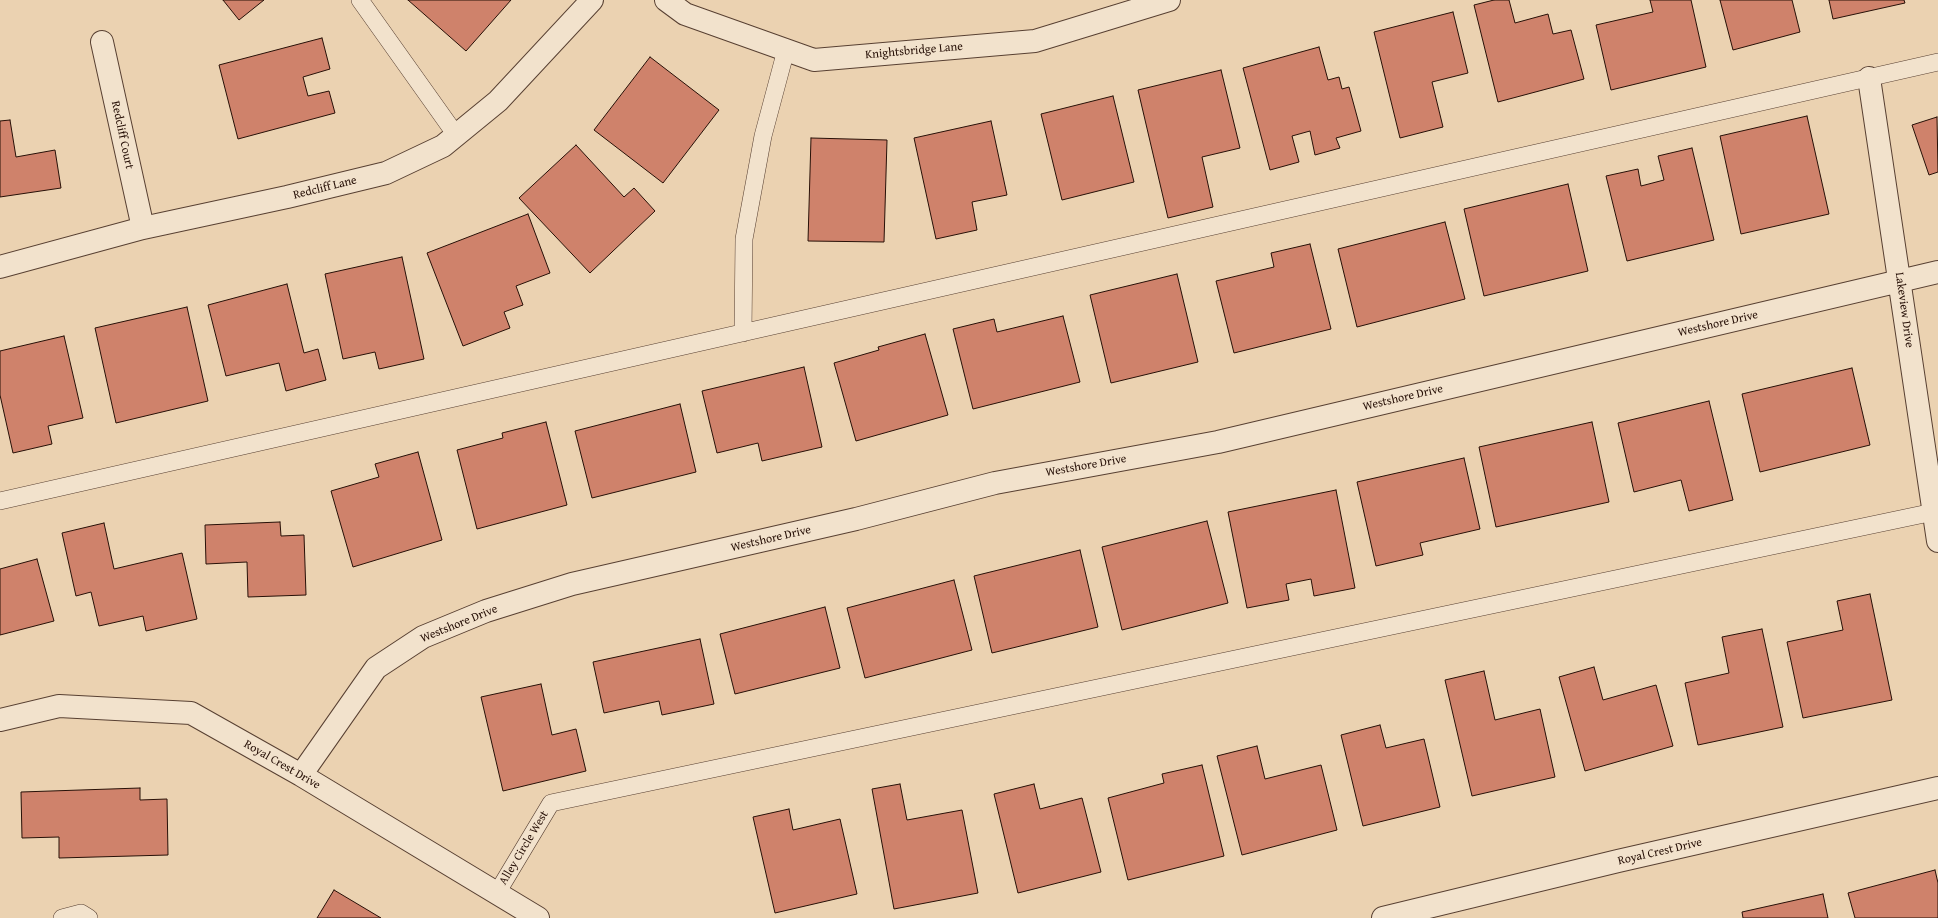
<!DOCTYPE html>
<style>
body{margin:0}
canvas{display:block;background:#ebd2b1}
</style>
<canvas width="1938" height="918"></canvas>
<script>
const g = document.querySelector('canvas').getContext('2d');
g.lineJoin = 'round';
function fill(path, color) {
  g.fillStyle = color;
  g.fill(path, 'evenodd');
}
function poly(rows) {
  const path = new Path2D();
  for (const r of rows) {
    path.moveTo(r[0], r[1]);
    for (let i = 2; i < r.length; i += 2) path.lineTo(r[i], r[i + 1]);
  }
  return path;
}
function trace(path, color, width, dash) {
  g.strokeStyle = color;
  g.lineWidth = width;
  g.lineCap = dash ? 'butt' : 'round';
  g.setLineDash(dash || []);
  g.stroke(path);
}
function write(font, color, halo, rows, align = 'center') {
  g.font = font + ' "Gentium Book Plus",serif';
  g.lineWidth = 3;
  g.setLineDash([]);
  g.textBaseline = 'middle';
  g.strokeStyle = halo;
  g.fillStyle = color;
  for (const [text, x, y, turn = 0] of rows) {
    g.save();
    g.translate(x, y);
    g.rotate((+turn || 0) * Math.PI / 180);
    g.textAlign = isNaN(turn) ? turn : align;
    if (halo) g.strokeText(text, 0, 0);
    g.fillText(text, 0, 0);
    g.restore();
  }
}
const building = poly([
 [223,0,264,0,239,20,223,0],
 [408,0,511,0,466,51,408,0],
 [1494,0,1509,0,1515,23,1548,14,1553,34,1571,30,1584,79,1498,102,1474,5,1494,0],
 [1650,0,1691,0,1706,67,1611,90,1596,25,1653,12,1650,0],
 [1720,0,1792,0,1800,32,1733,50,1720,0],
 [1829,0,1904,0,1905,3,1833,19,1829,0],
 [1453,12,1468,73,1432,82,1443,127,1400,138,1374,32,1453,12],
 [322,38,330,69,303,77,308,96,329,91,335,113,238,139,219,65,322,38],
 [1319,47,1328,80,1339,77,1342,89,1349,87,1361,131,1336,138,1340,148,1315,155,1310,131,1292,136,1299,162,1270,170,1243,68,1319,47],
 [650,57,719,110,663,183,594,130,650,57],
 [1221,70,1240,148,1202,157,1213,207,1168,218,1138,90,1221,70],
 [1113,96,1134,182,1062,200,1041,114,1113,96],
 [1807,116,1829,214,1741,234,1720,136,1807,116],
 [1937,117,1938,172,1929,175,1912,125,1937,117],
 [10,120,16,157,55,150,61,188,0,197,0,121,10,120],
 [991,121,1007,195,972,202,977,230,936,239,914,138,991,121],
 [811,138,887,140,884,242,808,241,811,138],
 [576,145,624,197,634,188,655,211,590,273,519,198,576,145],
 [1692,148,1714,240,1627,261,1606,176,1638,169,1641,186,1664,180,1658,156,1692,148],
 [1568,184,1588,271,1484,296,1464,209,1568,184],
 [528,214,550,273,516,286,523,305,504,312,510,328,463,346,427,253,528,214],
 [1445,222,1465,299,1357,327,1338,249,1445,222],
 [1310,244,1331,329,1234,353,1216,281,1274,267,1271,253,1310,244],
 [402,257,424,359,379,369,375,352,343,359,325,274,402,257],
 [1177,274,1198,362,1111,383,1090,295,1177,274],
 [287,284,304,353,318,349,326,380,286,391,279,363,226,376,208,305,287,284],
 [187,307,208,401,116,423,95,328,187,307],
 [1063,316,1080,382,973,409,953,329,994,319,997,332,1063,316],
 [925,334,948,415,856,441,834,363,879,350,878,347,925,334],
 [64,336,83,418,48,426,52,444,13,453,0,395,0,351,64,336],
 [804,367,822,447,762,461,758,443,717,453,702,391,804,367],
 [1852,368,1870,445,1760,472,1742,394,1852,368],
 [1709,401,1733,500,1689,511,1681,480,1634,492,1618,423,1709,401],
 [680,404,696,472,592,498,575,431,680,404],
 [546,422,567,505,477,529,457,450,503,438,502,433,546,422],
 [1592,422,1609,502,1496,527,1479,447,1592,422],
 [418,452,442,540,353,567,331,491,379,477,375,464,418,452],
 [1464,458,1480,529,1420,543,1423,555,1376,566,1357,482,1464,458],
 [1336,490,1355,588,1314,596,1311,579,1286,584,1289,600,1247,608,1228,512,1336,490],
 [1207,521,1228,603,1122,630,1102,547,1207,521],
 [280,522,281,536,304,535,306,595,248,597,247,562,206,564,205,525,280,522],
 [104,523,114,569,182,553,197,619,146,631,143,616,99,626,91,592,76,596,62,533,104,523],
 [1080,550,1098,627,992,653,974,576,1080,550],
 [37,559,54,621,0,635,0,569,37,559],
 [954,580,972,650,865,678,847,608,954,580],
 [1870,594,1892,700,1803,718,1787,642,1843,630,1837,601,1870,594],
 [825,607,840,668,735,694,720,634,825,607],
 [1762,629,1783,727,1698,745,1685,683,1729,673,1722,637,1762,629],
 [700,639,714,704,662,715,659,701,604,713,593,662,700,639],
 [1594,667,1603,700,1656,685,1673,746,1585,771,1559,677,1594,667],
 [1484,671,1495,720,1540,709,1555,777,1472,796,1445,680,1484,671],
 [541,684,552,735,576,729,586,771,503,791,481,697,541,684],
 [1380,725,1386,748,1424,739,1440,807,1363,826,1341,735,1380,725],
 [1257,746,1265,779,1321,765,1337,830,1242,855,1217,756,1257,746],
 [1202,765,1224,856,1128,880,1108,798,1164,783,1162,774,1202,765],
 [900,784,907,820,962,810,978,893,894,909,872,789,900,784],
 [1034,784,1040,809,1082,798,1101,872,1018,893,994,794,1034,784],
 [140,788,140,800,167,799,168,855,59,858,59,837,22,838,21,792,140,788],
 [789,809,793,830,840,819,857,894,775,913,753,817,789,809],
 [1935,870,1938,883,1938,918,1855,918,1848,893,1935,870],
 [334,890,381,918,317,918,334,890],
 [1823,894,1828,918,1743,918,1742,912,1823,894]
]);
const service = poly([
 [360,0,456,135],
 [743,333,744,239,763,136,786,50],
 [0,501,1938,62],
 [497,893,551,803,1938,511],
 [62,918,81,913,89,918]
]);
const minor = poly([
 [666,0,685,14,814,60,1035,41,1169,0],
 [102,42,143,228],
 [1869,78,1938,541],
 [0,267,143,228,287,197,386,173,443,146,498,101,592,0],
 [0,720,59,706,191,713,301,775,538,918],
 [301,775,376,668,423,637,486,611,572,584,856,519,995,483,1218,442,1938,272],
 [1383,918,1618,861,1938,788]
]);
const streetNames = [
 ["Knightsbridge Lane",914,51,-5],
 ["Redcliff Court",122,135,78],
 ["Redcliff Lane",325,188,-14],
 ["Lakeview Drive",1904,310,82],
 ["Westshore Drive",1718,324,-13],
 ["Westshore Drive",1403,398,-13],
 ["Westshore Drive",1086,466,-10],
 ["Westshore Drive",771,539,-13],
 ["Westshore Drive",459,624,-22],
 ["Royal Crest Drive",282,765,30],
 ["Alley Circle West",524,848,-59],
 ["Royal Crest Drive",1660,852,-13]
];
fill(building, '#cf826b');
trace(building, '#271007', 1);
trace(service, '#584032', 18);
trace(minor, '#584032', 24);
trace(service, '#f2e2cc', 17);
trace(minor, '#f2e2cc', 22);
write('12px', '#271007', '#f2e2cc', streetNames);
</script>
